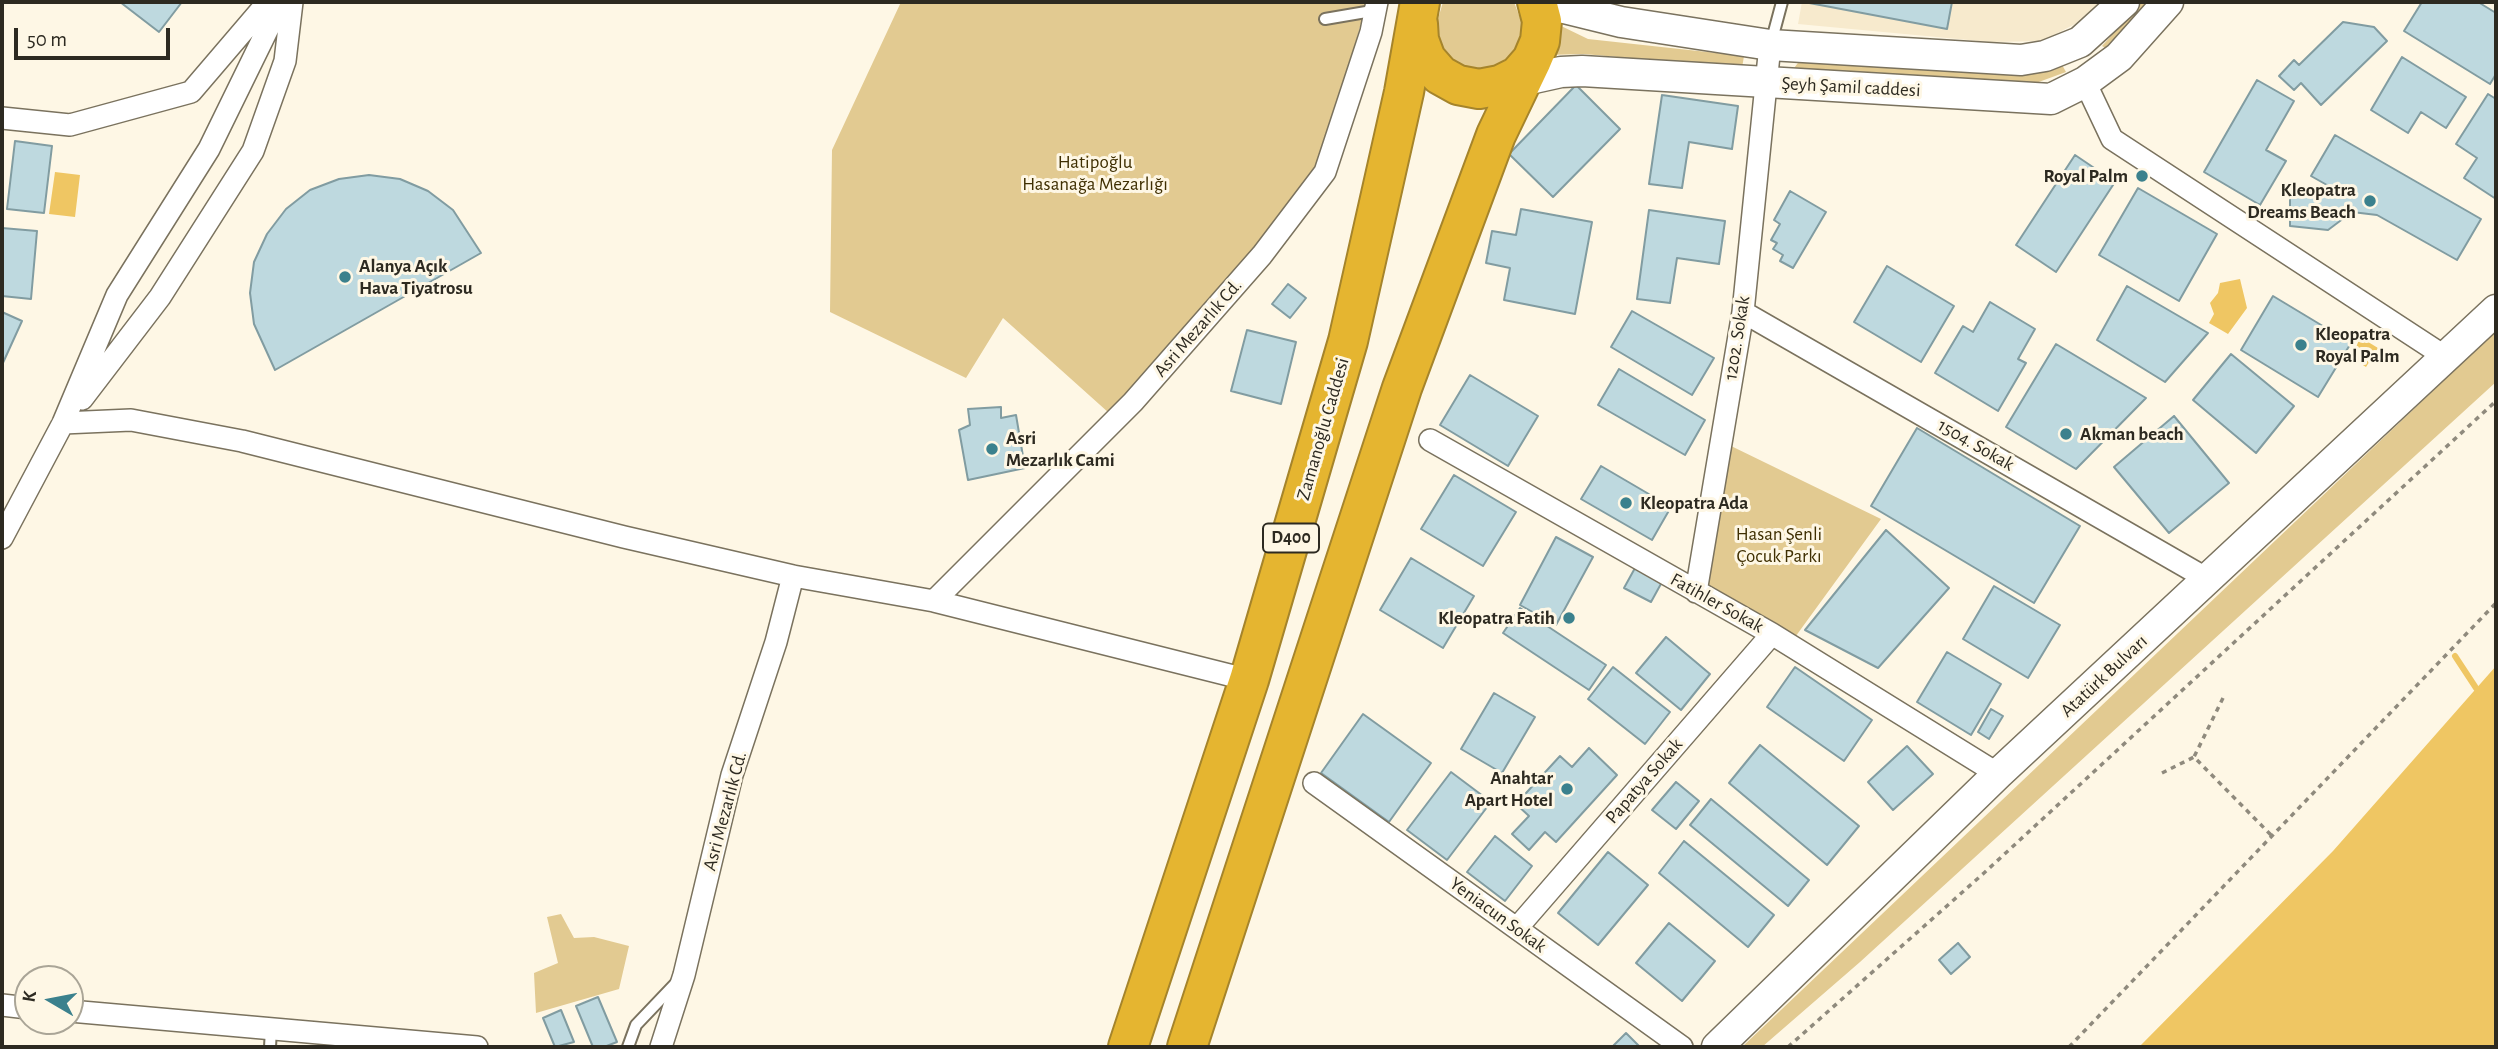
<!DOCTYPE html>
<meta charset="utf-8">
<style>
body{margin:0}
#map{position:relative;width:2498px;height:1049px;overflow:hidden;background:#fef7e5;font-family:"Alegreya Sans",sans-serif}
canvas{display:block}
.frame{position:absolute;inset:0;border:4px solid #2d2a21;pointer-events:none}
.north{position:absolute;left:14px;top:965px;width:70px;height:70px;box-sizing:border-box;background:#fef7e5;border:2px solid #aaa597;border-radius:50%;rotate:280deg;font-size:19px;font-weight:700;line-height:28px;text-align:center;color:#2d2a21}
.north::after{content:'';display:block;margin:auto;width:24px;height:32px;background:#3b818d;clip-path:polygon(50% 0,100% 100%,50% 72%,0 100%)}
.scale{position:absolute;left:14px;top:28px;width:156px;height:32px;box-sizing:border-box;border:4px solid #2d2a21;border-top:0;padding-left:9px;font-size:21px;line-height:24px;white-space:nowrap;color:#2d2a21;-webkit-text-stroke:5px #fef7e5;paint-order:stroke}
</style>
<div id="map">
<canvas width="2498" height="1049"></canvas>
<div class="frame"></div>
<div class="north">K</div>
<div class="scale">50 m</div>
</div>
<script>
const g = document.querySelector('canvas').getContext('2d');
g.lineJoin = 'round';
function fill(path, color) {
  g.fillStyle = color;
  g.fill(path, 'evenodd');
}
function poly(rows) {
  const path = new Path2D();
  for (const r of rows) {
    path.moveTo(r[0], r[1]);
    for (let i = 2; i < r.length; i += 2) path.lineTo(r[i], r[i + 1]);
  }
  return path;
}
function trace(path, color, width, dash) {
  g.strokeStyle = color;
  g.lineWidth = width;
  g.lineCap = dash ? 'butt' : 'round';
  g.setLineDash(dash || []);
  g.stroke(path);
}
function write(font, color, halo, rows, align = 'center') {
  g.font = font + ' "Alegreya Sans",sans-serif';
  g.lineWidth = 6;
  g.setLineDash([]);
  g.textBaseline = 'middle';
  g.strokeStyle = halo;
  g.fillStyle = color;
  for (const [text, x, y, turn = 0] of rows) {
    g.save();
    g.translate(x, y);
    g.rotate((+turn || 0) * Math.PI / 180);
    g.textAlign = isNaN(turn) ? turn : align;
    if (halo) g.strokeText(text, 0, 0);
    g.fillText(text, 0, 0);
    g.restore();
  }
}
const built = poly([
 [1802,2,2100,2,2075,24,2042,41,1990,42,1798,24]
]);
const green = poly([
 [901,2,1367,2,1324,154,1296,198,1211,308,1109,413,1003,318,966,378,830,312,832,150],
 [1443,2,1514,2,1523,26,1516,53,1494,69,1466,70,1443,55,1435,29],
 [2142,2,2153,2,2109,50,2102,46],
 [1557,24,1588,39,1744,56,1742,68,1584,54,1545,55],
 [1800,60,2007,74,2061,63,2066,72,2036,83,2004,87,1792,71],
 [2496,331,2496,382,1860,962,1762,1047,1742,1047],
 [1729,445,1881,519,1793,640,1703,588],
 [561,914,574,938,594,937,629,946,619,989,536,1013,534,973,558,963,547,917]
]);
const water = poly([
 [55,172,80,175,75,217,49,214],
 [2240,279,2247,308,2228,334,2209,323,2214,314,2210,303,2218,293,2220,283],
 [2360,337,2378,348,2366,367,2352,358],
 [2496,666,2496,1047,2139,1047,2333,851]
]);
const stream = poly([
 [2455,656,2476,688]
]);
const building = poly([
 [120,2,182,2,159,32,120,2],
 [1804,2,1952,2,1947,29,1804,2],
 [2422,2,2478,2,2496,13,2496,74,2490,84,2404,31,2422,2],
 [2343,22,2374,27,2387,41,2321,105,2301,83,2294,90,2279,76,2294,60,2299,65,2343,22],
 [2402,57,2466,97,2446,128,2421,112,2408,133,2371,110,2402,57],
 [2257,80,2294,101,2266,150,2286,161,2260,205,2204,172,2257,80],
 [1576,85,1620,129,1553,197,1509,154,1576,85],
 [2488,94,2496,99,2496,199,2464,178,2477,158,2456,144,2488,94],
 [1662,95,1738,106,1732,149,1689,142,1682,188,1649,184,1662,95],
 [2335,135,2481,219,2457,260,2377,215,2352,212,2328,230,2290,226,2290,190,2334,189,2311,176,2335,135],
 [15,141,52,146,44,213,7,209,15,141],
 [2075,155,2115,182,2056,272,2016,245,2075,155],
 [369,175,400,179,428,191,453,210,481,253,275,370,254,324,250,293,254,262,267,234,286,209,310,190,339,179,369,175],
 [2138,188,2217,234,2179,301,2099,255,2138,188],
 [1790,191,1826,212,1793,268,1780,261,1783,255,1773,249,1777,243,1771,240,1780,224,1774,220,1790,191],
 [1521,209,1592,222,1575,314,1504,300,1510,268,1486,263,1492,231,1516,235,1521,209],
 [1649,210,1725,221,1719,264,1677,258,1670,303,1637,299,1649,210],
 [2,228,37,231,31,299,2,296,2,228],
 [1887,266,1954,306,1921,362,1854,322,1887,266],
 [1288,284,1306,298,1290,318,1272,304,1288,284],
 [2127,286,2208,333,2165,382,2097,340,2127,286],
 [2273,296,2351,343,2318,397,2241,350,2273,296],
 [1990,302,2035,329,2018,359,2026,363,1998,411,1935,373,1963,326,1973,332,1990,302],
 [1632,311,1714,358,1692,395,1611,347,1632,311],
 [2,312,22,321,2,365,2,312],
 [1247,330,1296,342,1281,404,1231,391,1247,330],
 [2056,344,2146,398,2076,469,2006,427,2056,344],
 [2231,354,2294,406,2256,453,2193,400,2231,354],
 [1619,369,1705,420,1685,455,1598,405,1619,369],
 [1470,375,1538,416,1508,466,1440,425,1470,375],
 [1001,407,1001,418,1016,415,1025,468,968,480,959,430,970,425,968,409,1001,407],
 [2174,416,2229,483,2169,533,2114,467,2174,416],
 [1917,428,2080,526,2034,603,1871,506,1917,428],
 [1601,466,1671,507,1652,540,1581,499,1601,466],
 [1454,475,1516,512,1483,566,1421,529,1454,475],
 [1886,530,1949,588,1878,668,1805,630,1886,530],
 [1556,537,1593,557,1556,625,1520,605,1556,537],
 [1411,558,1474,596,1443,648,1380,610,1411,558],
 [1635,568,1662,582,1651,602,1624,588,1635,568],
 [1994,586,2060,625,2028,678,1963,639,1994,586],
 [1520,608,1606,665,1589,690,1503,633,1520,608],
 [1666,637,1710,674,1681,710,1636,673,1666,637],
 [1947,652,2001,684,1971,735,1917,702,1947,652],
 [1613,667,1670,712,1645,744,1588,699,1613,667],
 [1795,667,1872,720,1844,761,1767,707,1795,667],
 [1494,693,1535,717,1502,773,1461,749,1494,693],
 [1991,709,2003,716,1989,739,1978,732,1991,709],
 [1363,714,1431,763,1389,822,1321,773,1363,714],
 [1760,745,1859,826,1827,865,1729,783,1760,745],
 [1907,746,1933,774,1893,810,1868,782,1907,746],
 [1589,748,1617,775,1556,842,1545,832,1529,850,1512,834,1529,816,1516,804,1560,756,1572,767,1589,748],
 [1451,772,1491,802,1447,860,1407,830,1451,772],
 [1676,782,1699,801,1676,829,1652,810,1676,782],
 [1711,799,1809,880,1788,906,1690,825,1711,799],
 [1495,836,1532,866,1505,901,1467,872,1495,836],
 [1684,841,1774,915,1748,947,1659,873,1684,841],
 [1608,852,1648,885,1598,945,1558,913,1608,852],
 [1669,923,1715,961,1682,1001,1636,963,1669,923],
 [1958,943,1970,957,1951,974,1939,960,1958,943],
 [598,997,617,1042,604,1047,593,1047,576,1006,598,997],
 [561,1010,574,1042,555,1047,543,1018,561,1010],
 [1626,1033,1640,1047,1612,1047,1626,1033]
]);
const path = poly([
 [2223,698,2194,757,2272,836],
 [2162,773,2194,757],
 [1788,1047,1984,873,2496,401],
 [2069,1047,2496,603]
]);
const lane = poly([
 [1325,19,1366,12,1376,6],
 [1771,43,1782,2],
 [270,1047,271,1029],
 [628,1047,636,1025,677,982]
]);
const street = poly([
 [2085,82,2112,139,2444,356],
 [2,118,70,125,191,92,268,2],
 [1743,312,2209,580],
 [82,399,160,297,253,151,285,61,292,2],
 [63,423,131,420,242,441,624,537,793,576,934,601,1249,680],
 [1430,440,1772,634,1998,774],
 [2,538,63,423,117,295,209,149,281,2],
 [1696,592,1743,312,1770,45],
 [934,601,1133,402,1262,255,1325,172,1371,32,1377,2],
 [1314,783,1682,1047],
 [1517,928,1772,634],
 [2,1005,28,1008],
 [70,1011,477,1047],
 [661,1047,684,975,732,775,776,642,793,576]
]);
const secondary = poly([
 [1554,2,1564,8,1621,22,1770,45,2021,60,2045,56,2080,42,2124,2],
 [1507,84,1561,72,1582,71,2051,99,2085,82,2119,57,2168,2],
 [1717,1047,1998,774,2496,310]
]);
const highway = poly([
 [1418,24,1419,40,1426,59,1440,75,1458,85,1479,89,1500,85,1518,76,1532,60,1540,41,1542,21,1537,2],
 [1128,1047,1249,680,1348,341,1404,92,1420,2],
 [1187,1047,1402,388,1496,135,1532,60]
]);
const markers = [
 [2142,176,7,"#3b818d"],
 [2370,201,7,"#3b818d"],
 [345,277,7,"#3b818d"],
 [2301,345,7,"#3b818d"],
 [2066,434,7,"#3b818d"],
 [992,449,7,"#3b818d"],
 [1626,503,7,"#3b818d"],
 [1569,618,7,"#3b818d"],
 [1567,789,7,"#3b818d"]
];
const shields = [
 [1291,538,56]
];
const shieldNames = [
 ["D400",1291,538]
];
const streetNames = [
 ["Şeyh Şamil caddesi",1851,87,3],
 ["Asri Mezarlık Cd.",1198,328,-49],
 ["1202. Sokak",1737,338,-81],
 ["Zamanoğlu Caddesi",1323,429,-74],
 ["1504. Sokak",1976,445,30],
 ["Fatihler Sokak",1717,603,29],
 ["Atatürk Bulvarı",2104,676,-43],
 ["Papatya Sokak",1644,781,-49],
 ["Asri Mezarlık Cd.",725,811,-75],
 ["Yeniacun Sokak",1498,915,36]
];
const parkNames = [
 ["Hatipoğlu",1095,162],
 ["Hasanağa Mezarlığı",1095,184],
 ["Hasan Şenli",1779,534],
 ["Çocuk Parkı",1779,556]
];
const poiNames = [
 ["Royal Palm",2128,176,"right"],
 ["Kleopatra",2356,190,"right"],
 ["Dreams Beach",2356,212,"right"],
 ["Alanya Açık",359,266],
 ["Hava Tiyatrosu",359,288],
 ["Kleopatra",2315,334],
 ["Royal Palm",2315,356],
 ["Akman beach",2080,434],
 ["Asri",1006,438],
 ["Mezarlık Cami",1006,460],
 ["Kleopatra Ada",1640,503],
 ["Kleopatra Fatih",1555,618,"right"],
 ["Anahtar",1553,778,"right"],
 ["Apart Hotel",1553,800,"right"]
];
fill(built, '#f7eacd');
fill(green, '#e2ca91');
fill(water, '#efc663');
trace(stream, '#efc663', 6);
fill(building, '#bed9df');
trace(building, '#819ca1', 2);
trace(lane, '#7a725e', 14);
trace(street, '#7a725e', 24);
trace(secondary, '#7a725e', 33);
trace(highway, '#a5842b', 42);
trace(path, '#8f8a7d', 3.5, [5, 5]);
trace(lane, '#fff', 10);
trace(street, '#fff', 21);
trace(secondary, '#fff', 30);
trace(highway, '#e5b530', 38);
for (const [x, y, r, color] of markers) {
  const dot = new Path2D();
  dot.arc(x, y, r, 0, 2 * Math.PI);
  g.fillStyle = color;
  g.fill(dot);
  trace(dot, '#fef7e5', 2.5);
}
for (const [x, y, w] of shields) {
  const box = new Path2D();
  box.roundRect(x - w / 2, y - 14.5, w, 29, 5);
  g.fillStyle = '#fef7e5';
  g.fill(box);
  trace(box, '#2d2a21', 2);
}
write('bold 18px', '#2d2a21', null, shieldNames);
write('19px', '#2d2a21', '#fef7e5', streetNames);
write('19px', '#3f2f02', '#fef7e5', parkNames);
write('bold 19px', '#2d2a21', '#fef7e5', poiNames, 'left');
</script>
